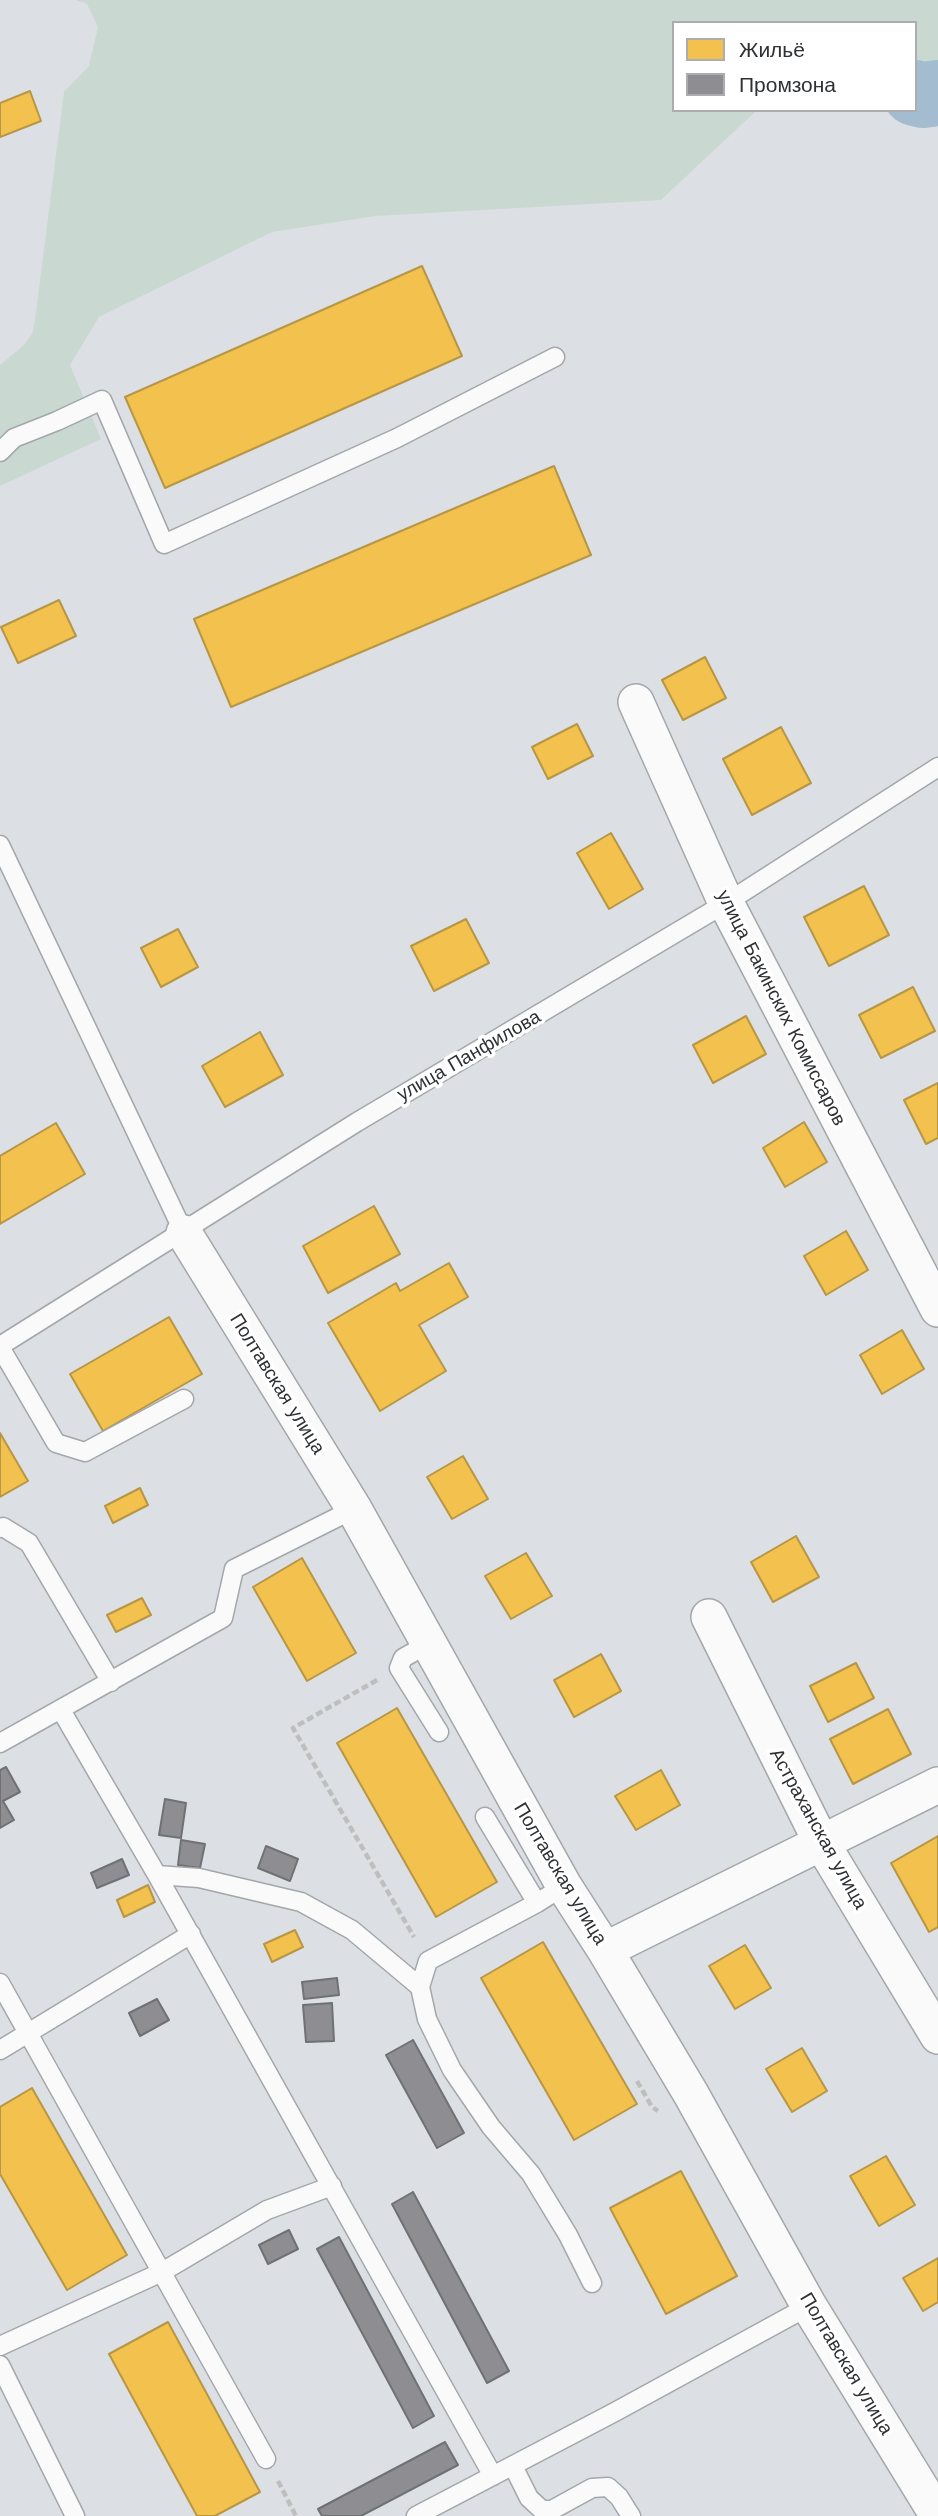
<!DOCTYPE html>
<meta charset="utf-8">
<style>
body{margin:0}
#map{position:relative;width:938px;height:2516px;overflow:hidden;background:#dce0e4;font-family:"Work Sans",sans-serif}
canvas{display:block}
.legend{position:absolute;left:672px;top:21px;width:245px;height:91px;box-sizing:border-box;background:#fff;border:2px solid #abadae;margin:0;padding:9px 12px;list-style:none;font-size:21px;color:#2e3134}
.legend li{display:flex;align-items:center;gap:14px;height:35px}
.legend b{width:35px;border:2px solid #abadae}
</style>
<div id="map">
<canvas width="938" height="2516"></canvas>
<ul class="legend">
<li><b style="height:19px;background:#f2c14e"></b>Жильё</li>
<li><b style="height:19px;background:#8d8d92"></b>Промзона</li>
</ul>
</div>
<script>
const g = document.querySelector('canvas').getContext('2d');
g.lineJoin = 'round';
function fill(path, color) {
  g.fillStyle = color;
  g.fill(path, 'evenodd');
}
function poly(rows) {
  const path = new Path2D();
  for (const r of rows) {
    path.moveTo(r[0], r[1]);
    for (let i = 2; i < r.length; i += 2) path.lineTo(r[i], r[i + 1]);
  }
  return path;
}
function trace(path, color, width, dash) {
  g.strokeStyle = color;
  g.lineWidth = width;
  g.lineCap = dash ? 'butt' : 'round';
  g.setLineDash(dash || []);
  g.stroke(path);
}
function write(font, color, halo, rows, align = 'center') {
  g.font = font + ' "Work Sans",sans-serif';
  g.lineWidth = 7;
  g.setLineDash([]);
  g.textBaseline = 'middle';
  g.strokeStyle = halo;
  g.fillStyle = color;
  for (const [text, x, y, turn = 0] of rows) {
    g.save();
    g.translate(x, y);
    g.rotate((+turn || 0) * Math.PI / 180);
    g.textAlign = isNaN(turn) ? turn : align;
    if (halo) g.strokeText(text, 0, 0);
    g.fillText(text, 0, 0);
    g.restore();
  }
}
const green = poly([
 [76,0,938,0,938,111,915,103,915,23,674,23,674,110,757,110,661,200,375,216,272,232,99,317,70,365,101,439,0,486,0,365,24,345,32,334,35,320,64,92,89,66,98,27,87,4]
]);
const homes = poly([
 [30,91,41,121,0,137,0,103,30,91],
 [422,266,462,356,165,488,125,397,422,266],
 [554,466,591,555,231,707,194,619,554,466],
 [59,600,76,636,18,663,1,627,59,600],
 [705,657,726,698,683,720,662,680,705,657],
 [577,724,593,756,548,779,532,747,577,724],
 [781,727,811,783,752,815,723,759,781,727],
 [611,833,643,889,609,909,577,853,611,833],
 [864,886,889,935,829,966,804,917,864,886],
 [466,919,489,963,434,991,411,946,466,919],
 [178,929,198,967,161,987,141,948,178,929],
 [913,987,935,1031,881,1058,859,1015,913,987],
 [746,1016,766,1054,713,1083,693,1045,746,1016],
 [260,1032,283,1075,225,1107,202,1066,260,1032],
 [938,1083,938,1138,926,1144,904,1100,938,1083],
 [804,1122,827,1162,785,1187,763,1148,804,1122],
 [56,1123,85,1174,0,1224,0,1156,56,1123],
 [374,1206,400,1254,328,1293,303,1246,374,1206],
 [846,1231,868,1270,826,1295,804,1256,846,1231],
 [449,1263,468,1297,419,1325,446,1371,380,1411,328,1323,396,1283,400,1291,449,1263],
 [169,1317,202,1374,103,1431,70,1374,169,1317],
 [902,1330,924,1369,882,1394,860,1355,902,1330],
 [0,1433,28,1481,0,1497,0,1433],
 [463,1456,488,1499,452,1519,427,1477,463,1456],
 [140,1488,148,1505,113,1523,105,1506,140,1488],
 [796,1536,819,1577,773,1602,751,1562,796,1536],
 [526,1553,552,1596,511,1619,485,1576,526,1553],
 [302,1558,356,1653,307,1681,253,1587,302,1558],
 [142,1598,151,1615,116,1632,107,1615,142,1598],
 [601,1654,621,1691,574,1717,554,1680,601,1654],
 [856,1663,874,1698,828,1722,810,1686,856,1663],
 [397,1708,497,1882,436,1917,337,1743,397,1708],
 [888,1709,911,1754,853,1784,830,1739,888,1709],
 [661,1770,680,1805,636,1830,615,1796,661,1770],
 [938,1836,938,1927,929,1932,891,1863,938,1836],
 [148,1885,155,1902,124,1917,117,1900,148,1885],
 [295,1930,303,1947,272,1962,264,1944,295,1930],
 [543,1942,637,2104,574,2140,481,1978,543,1942],
 [745,1945,771,1988,735,2009,709,1966,745,1945],
 [802,2048,827,2091,792,2112,766,2069,802,2048],
 [32,2088,127,2255,67,2290,0,2174,0,2107,32,2088],
 [886,2156,915,2205,879,2226,850,2176,886,2156],
 [681,2171,737,2276,666,2314,610,2208,681,2171],
 [938,2258,938,2302,923,2311,903,2278,938,2258],
 [168,2322,260,2492,215,2516,197,2516,109,2354,168,2322]
]);
const industry = poly([
 [6,1767,20,1792,3,1801,14,1820,0,1828,0,1770,6,1767],
 [165,1799,186,1803,181,1838,159,1835,165,1799],
 [181,1840,205,1844,200,1868,178,1865,181,1840],
 [266,1846,298,1859,290,1881,258,1868,266,1846],
 [122,1859,129,1875,97,1888,91,1873,122,1859],
 [337,1978,339,1995,304,1999,302,1982,337,1978],
 [157,1999,169,2020,140,2036,129,2013,157,1999],
 [332,2003,334,2041,306,2042,303,2005,332,2003],
 [413,2040,464,2133,437,2148,386,2055,413,2040],
 [413,2192,509,2371,487,2383,392,2204,413,2192],
 [289,2230,298,2249,268,2264,259,2245,289,2230],
 [339,2237,434,2416,413,2428,317,2249,339,2237],
 [445,2442,458,2465,361,2516,322,2516,318,2509,445,2442]
]);
const river = poly([
 [915,93,923,95,938,93]
]);
const path = poly([
 [377,1680,293,1728,414,1937],
 [637,2081,652,2107,658,2111],
 [278,2481,296,2516]
]);
const service = poly([
 [0,452,14,438,57,421,102,400,164,544,397,438,555,357],
 [0,845,184,1233],
 [0,1346,357,1122,726,903,938,767],
 [0,1347,56,1443,85,1452,184,1399],
 [0,1528,3,1527,29,1543,111,1682],
 [428,1644,403,1658,399,1668,439,1732],
 [61,1710,157,1875,493,2476],
 [0,1743,223,1618,234,1569,354,1509],
 [485,1817,537,1903],
 [157,1875,199,1878,301,1902,352,1930,420,1987],
 [564,1886,537,1903,428,1961,420,1987,427,2019,452,2070,491,2127,531,2174,568,2235,592,2283],
 [0,1983,266,2459],
 [0,2050,191,1934],
 [0,2346,162,2272,267,2210,332,2186],
 [0,2365,75,2516],
 [513,2466,529,2498,542,2510,552,2510,592,2488,608,2487,619,2497,631,2516],
 [416,2516,613,2413,809,2306]
]);
const minor = poly([
 [636,702,726,903,938,1309],
 [184,1233,354,1509,564,1886,605,1950,691,2094,809,2306,938,2516],
 [709,1617,821,1842,938,2036],
 [605,1950,938,1785]
]);
const streetNames = [
 ["улица Бакинских Комиссаров",781,1008,63],
 ["улица Панфилова",469,1056,-30],
 ["Полтавская улица",277,1384,58],
 ["Астраханская улица",818,1829,61],
 ["Полтавская улица",560,1874,59],
 ["Полтавская улица",846,2364,59]
];
fill(green, '#c9d8d0');
fill(homes, '#f2c14e');
trace(homes, '#b79646', 2);
fill(industry, '#8d8d92');
trace(industry, '#707176', 2);
trace(river, '#a3bcd0', 66);
trace(service, '#a3a7aa', 21);
trace(minor, '#a3a7aa', 38);
trace(path, '#bdbfbf', 4.5, [7, 3.5]);
trace(service, '#fafafb', 18);
trace(minor, '#fafafb', 35);
write('19px', '#2e3134', '#fff', streetNames);
</script>
